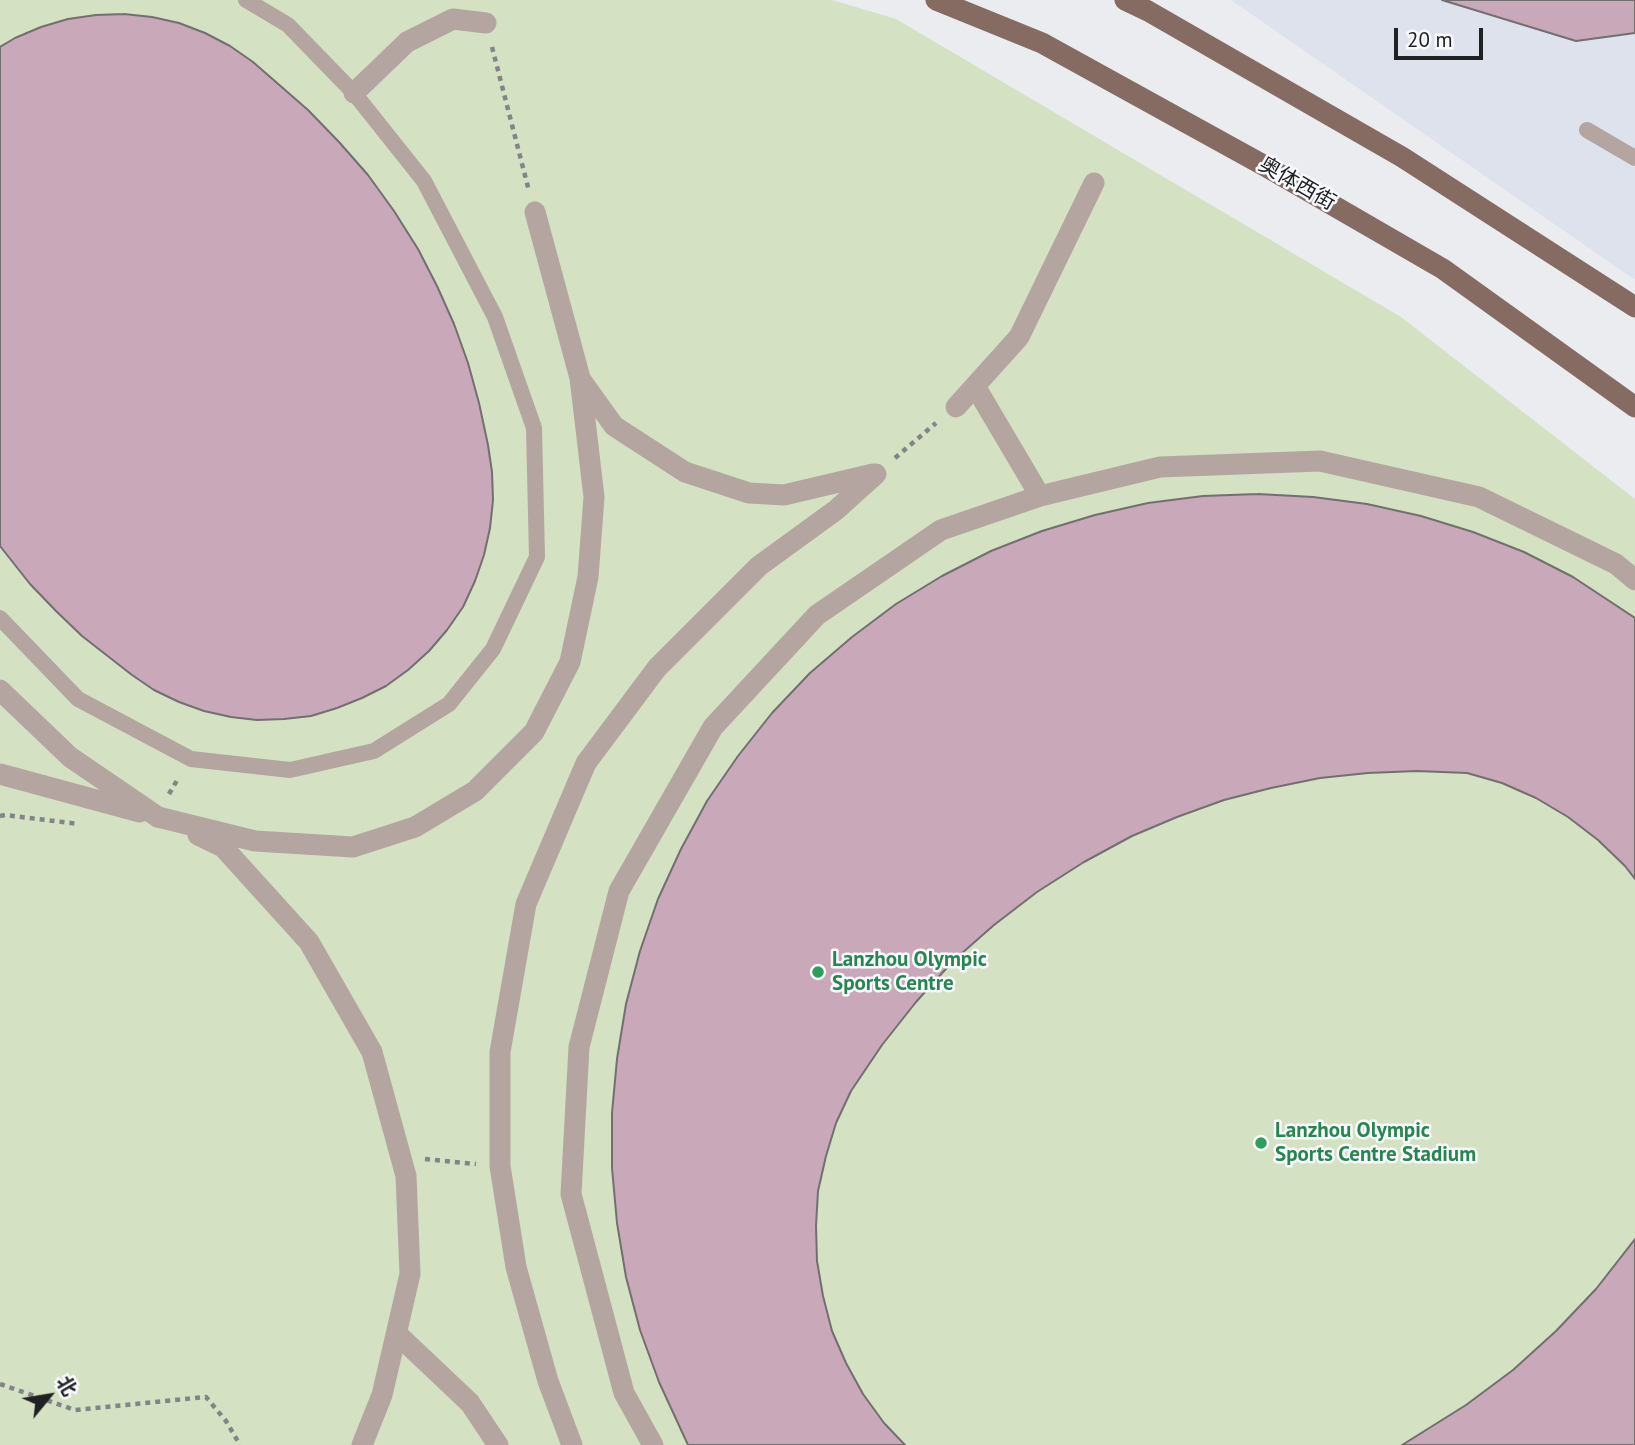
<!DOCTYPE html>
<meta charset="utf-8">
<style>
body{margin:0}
#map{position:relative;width:1635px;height:1445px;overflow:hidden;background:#eaecf0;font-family:"PT Sans","Noto Sans SC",sans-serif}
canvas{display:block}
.north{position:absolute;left:14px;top:1361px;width:70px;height:70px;-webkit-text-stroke:5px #f8f9fd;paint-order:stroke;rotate:60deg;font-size:19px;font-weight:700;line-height:28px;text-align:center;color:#202122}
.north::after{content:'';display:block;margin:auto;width:24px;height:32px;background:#202122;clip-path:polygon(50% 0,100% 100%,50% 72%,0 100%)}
.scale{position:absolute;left:1394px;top:28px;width:89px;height:32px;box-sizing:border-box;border:4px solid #202122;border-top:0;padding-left:9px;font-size:21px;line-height:24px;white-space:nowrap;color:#202122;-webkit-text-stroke:5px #f8f9fd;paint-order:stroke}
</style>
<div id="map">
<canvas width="1635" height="1445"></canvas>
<div class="north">北</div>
<div class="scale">20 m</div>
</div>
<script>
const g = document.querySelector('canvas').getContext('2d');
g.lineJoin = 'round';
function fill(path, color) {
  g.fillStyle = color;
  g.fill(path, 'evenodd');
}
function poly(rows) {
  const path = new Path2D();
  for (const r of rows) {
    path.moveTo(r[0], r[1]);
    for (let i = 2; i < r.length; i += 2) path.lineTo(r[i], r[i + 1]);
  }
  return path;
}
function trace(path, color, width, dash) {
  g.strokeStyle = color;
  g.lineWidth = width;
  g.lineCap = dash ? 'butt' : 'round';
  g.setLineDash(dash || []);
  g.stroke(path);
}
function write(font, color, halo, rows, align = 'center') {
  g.font = font + ' "PT Sans","Noto Sans SC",sans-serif';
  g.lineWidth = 5;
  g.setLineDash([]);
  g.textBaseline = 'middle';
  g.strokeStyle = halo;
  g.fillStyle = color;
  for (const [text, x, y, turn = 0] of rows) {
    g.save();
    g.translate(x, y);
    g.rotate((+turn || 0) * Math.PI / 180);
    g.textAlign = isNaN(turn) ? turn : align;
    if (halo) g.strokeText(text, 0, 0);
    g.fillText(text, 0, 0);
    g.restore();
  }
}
const built = poly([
 [1231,0,1635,0,1635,280]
]);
const green = poly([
 [0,0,832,0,896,19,1401,317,1635,499,1635,1445,0,1445]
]);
const building = poly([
 [1442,0,1635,0,1635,33,1576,41,1442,0],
 [124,14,152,17,179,23,205,33,230,46,253,62,308,110,339,142,368,175,394,211,418,249,437,286,454,324,468,363,479,403,488,445,492,472,493,500,490,528,484,555,475,581,463,607,447,630,429,651,408,670,386,686,362,698,337,708,311,716,284,719,257,720,231,717,204,711,179,702,154,690,132,675,82,636,56,611,30,584,0,546,0,47,15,38,41,27,68,19,96,15,124,14],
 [1258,494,1313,497,1367,504,1421,516,1473,532,1524,552,1573,577,1635,618,1635,879,1625,866,1598,840,1568,817,1536,798,1502,783,1467,773,1417,771,1368,773,1320,778,1271,788,1224,800,1177,817,1132,836,1084,862,1037,892,994,925,953,961,916,1002,882,1045,851,1091,836,1123,826,1156,818,1191,816,1226,817,1261,823,1296,832,1331,846,1363,863,1394,884,1423,905,1445,688,1445,659,1382,640,1330,626,1277,617,1223,612,1168,612,1113,617,1059,626,1004,640,951,658,899,681,849,707,801,738,756,772,713,810,673,852,637,896,604,942,576,991,551,1042,531,1095,515,1148,503,1203,496,1258,494],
 [1635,1239,1635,1445,1402,1445,1466,1405,1513,1370,1556,1331,1596,1289,1635,1239]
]);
const path = poly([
 [492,47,529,191],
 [895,458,936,423],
 [169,794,179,777],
 [0,816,5,815,79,824],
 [425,1159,476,1164],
 [0,1384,75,1410,206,1397,226,1421,240,1445]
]);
const lane = poly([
 [1587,130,1635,158],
 [0,618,78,699,191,759,290,770,374,751,449,704,493,649,537,557,534,428,495,317,424,181,354,93,288,25,246,0]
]);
const street = poly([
 [354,93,407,42,453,19,486,23],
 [581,380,614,426,685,472,749,493,784,495,873,474],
 [975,386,1040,496],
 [956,407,1019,337,1094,183],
 [158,817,255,841,353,847,415,827,475,791,534,732,570,662,588,577,594,497,580,378,535,212],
 [198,835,223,847,309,942,372,1052,406,1176,410,1274,382,1395,362,1445],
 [397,1334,470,1403,498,1445],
 [572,1445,548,1381,516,1267,500,1166,500,1052,526,904,586,763,657,668,759,566,836,510,876,474],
 [653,1445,624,1393,571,1194,579,1047,619,891,713,727,817,615,941,530,1040,496,1160,467,1320,461,1479,497,1616,564,1635,580]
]);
const primary = poly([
 [936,0,1042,43,1265,166,1443,269,1635,407],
 [1125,0,1148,11,1402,157,1635,307]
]);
const streetBridge = poly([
 [0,690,70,757,158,817],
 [0,774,140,812]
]);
const markers = [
 [818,972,7,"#2e9e5b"],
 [1261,1143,7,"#2e9e5b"]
];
const streetNames = [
 ["奥体西街",1297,184,30]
];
const leisureNames = [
 ["Lanzhou Olympic",832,960],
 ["Sports Centre",832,984],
 ["Lanzhou Olympic",1275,1131],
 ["Sports Centre Stadium",1275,1155]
];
fill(built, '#dee2ed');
fill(green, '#d4e1c2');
fill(building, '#c9a8b9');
trace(building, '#736f71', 2);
trace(path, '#838487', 4.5, [5, 5]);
trace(lane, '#b5a5a0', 16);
trace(street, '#b5a5a0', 21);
trace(primary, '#866b62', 21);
trace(streetBridge, '#b5a5a0', 21);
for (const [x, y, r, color] of markers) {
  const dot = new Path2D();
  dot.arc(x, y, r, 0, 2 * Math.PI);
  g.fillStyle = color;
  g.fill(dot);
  trace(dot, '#f8f9fd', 2.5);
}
write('21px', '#202122', '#f8f9fd', streetNames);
write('bold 21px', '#27864d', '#f8f9fd', leisureNames, 'left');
</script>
